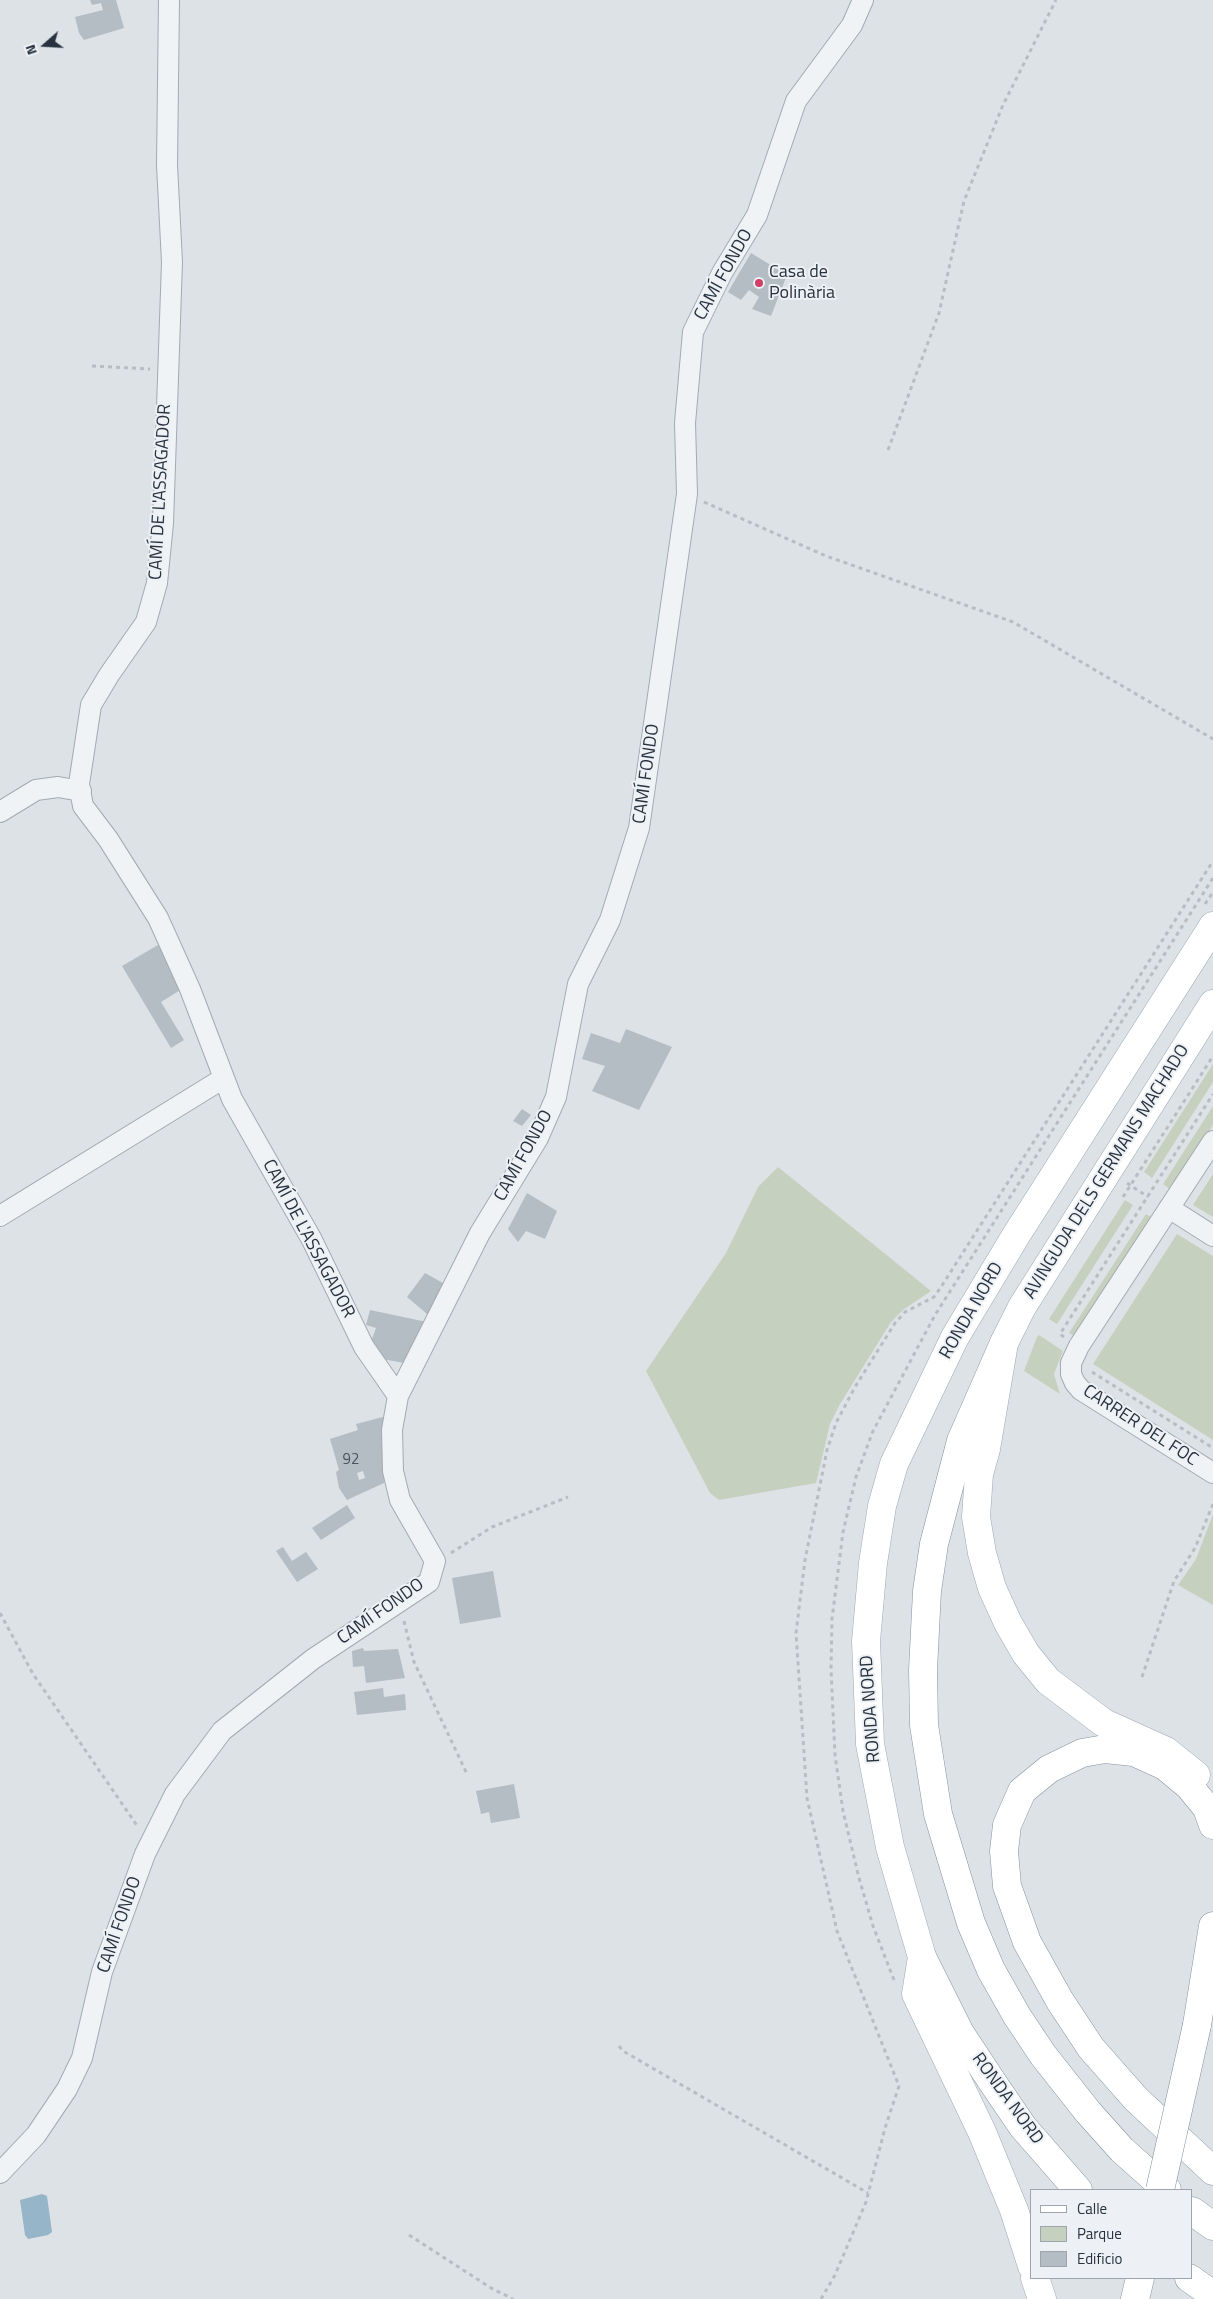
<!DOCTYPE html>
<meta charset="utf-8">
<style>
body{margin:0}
#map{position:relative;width:1213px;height:2299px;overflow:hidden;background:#dde2e7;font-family:"Titillium Web",sans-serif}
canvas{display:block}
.legend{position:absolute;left:1030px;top:2189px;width:162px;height:90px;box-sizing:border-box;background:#edf1f5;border:1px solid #9ea5ac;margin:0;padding:6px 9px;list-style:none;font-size:15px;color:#27323e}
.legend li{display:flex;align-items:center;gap:10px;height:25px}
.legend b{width:25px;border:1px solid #9ea5ac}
.north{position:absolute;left:20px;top:20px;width:50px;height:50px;-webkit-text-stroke:4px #edf1f5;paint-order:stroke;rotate:251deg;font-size:14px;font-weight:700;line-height:20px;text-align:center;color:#27323e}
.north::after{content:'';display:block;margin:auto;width:18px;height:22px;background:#27323e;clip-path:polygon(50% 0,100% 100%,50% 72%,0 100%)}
</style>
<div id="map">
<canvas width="1213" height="2299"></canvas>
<ul class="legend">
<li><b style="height:6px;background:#fff"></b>Calle</li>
<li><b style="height:14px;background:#c5d1be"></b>Parque</li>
<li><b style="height:14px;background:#b4bcc4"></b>Edificio</li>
</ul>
<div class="north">N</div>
</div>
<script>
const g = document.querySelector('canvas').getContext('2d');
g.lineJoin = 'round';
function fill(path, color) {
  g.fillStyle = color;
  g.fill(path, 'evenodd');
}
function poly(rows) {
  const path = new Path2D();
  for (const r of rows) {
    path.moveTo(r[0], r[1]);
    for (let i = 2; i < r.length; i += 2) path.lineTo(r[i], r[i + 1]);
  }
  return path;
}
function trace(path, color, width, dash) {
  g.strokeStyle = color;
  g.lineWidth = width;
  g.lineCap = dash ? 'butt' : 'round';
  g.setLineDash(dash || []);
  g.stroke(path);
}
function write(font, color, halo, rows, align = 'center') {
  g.font = font + ' "Titillium Web",sans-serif';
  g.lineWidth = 4;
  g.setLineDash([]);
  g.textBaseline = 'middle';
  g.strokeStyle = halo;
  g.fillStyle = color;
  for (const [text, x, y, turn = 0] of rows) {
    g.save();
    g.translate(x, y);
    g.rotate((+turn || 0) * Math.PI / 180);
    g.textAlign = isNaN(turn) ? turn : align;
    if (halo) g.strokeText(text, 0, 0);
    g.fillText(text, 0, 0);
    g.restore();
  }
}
const green = poly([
 [1213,1064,1213,1082,1152,1178,1144,1172],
 [1213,1106,1213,1125,1171,1190,1163,1184],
 [778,1167,931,1291,903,1310,891,1322,840,1404,830,1424,816,1483,719,1500,710,1493,646,1371,726,1253,758,1187],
 [1213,1174,1213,1217,1193,1205],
 [1125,1200,1133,1205,1057,1324,1049,1319],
 [1146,1214,1154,1219,1077,1338,1069,1333],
 [1177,1234,1213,1256,1213,1440,1093,1364],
 [1039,1335,1063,1351,1054,1374,1060,1394,1024,1371,1037,1337],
 [1213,1514,1213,1605,1178,1585,1196,1559]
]);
const water = poly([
 [42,2194,47,2196,52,2232,48,2235,28,2239,25,2235,20,2200]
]);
const building = poly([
 [90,0,116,0,124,28,84,40,79,33,75,17,103,10,101,3,92,5],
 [751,253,787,275,771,316,752,309,759,297,749,290,741,300,728,292],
 [158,945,182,989,161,1002,184,1040,171,1048,122,966],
 [626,1029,672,1047,639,1110,592,1091,605,1066,582,1059,591,1033,620,1043],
 [522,1109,531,1115,522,1126,513,1121],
 [527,1193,557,1211,545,1239,526,1231,518,1242,508,1229],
 [425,1273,452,1288,427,1314,407,1297],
 [370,1310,427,1322,404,1363,377,1358,369,1347,376,1328,366,1325],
 [383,1417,384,1483,347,1500,339,1488,336,1472,339,1470,330,1439,358,1430,356,1424],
 [363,1471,365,1478,359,1480,357,1473],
 [347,1505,355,1518,321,1540,312,1528],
 [283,1547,292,1561,306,1552,318,1569,297,1582,276,1551],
 [493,1571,501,1617,460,1624,452,1578],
 [363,1648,364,1651,398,1649,405,1678,366,1683,364,1666,353,1667,352,1651],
 [383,1688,384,1697,405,1694,406,1710,357,1715,354,1692],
 [514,1784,520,1818,491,1823,489,1812,481,1814,476,1791]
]);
const path = poly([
 [92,366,150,369],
 [888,450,939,313,964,201,1003,105,1056,0],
 [704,502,826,556,1013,622,1213,739],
 [1205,904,1213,892],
 [1127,1183,1148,1197],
 [1123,1197,1213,1056],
 [1064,1337,1060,1334,1213,1094],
 [1092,1372,1213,1448],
 [451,1553,492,1527,568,1497],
 [0,1613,33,1674,138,1827],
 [404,1621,414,1662,467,1774],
 [1142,1677,1174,1581,1195,1548,1213,1504],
 [894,1980,873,1926,859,1878,843,1811,835,1755,831,1669,832,1619,843,1532,856,1477,873,1431,935,1315,1213,878],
 [619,2046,623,2051,868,2193],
 [409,2235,491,2288,513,2299],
 [821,2299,835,2275,866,2202,885,2128,899,2086,837,1931,807,1798,796,1633,805,1560,827,1450,836,1423,855,1387,895,1323,905,1312,934,1297,941,1287,1213,861]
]);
const street = poly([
 [169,0,167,165,172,262,163,523,157,583,146,622,109,675,91,705,79,784,83,806,108,839,158,918,190,989,232,1099,312,1240,364,1347,398,1396],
 [0,812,36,790,58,787,81,791],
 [1213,1141,1079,1346,1071,1363,1071,1374,1075,1383,1081,1390,1213,1473],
 [1169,1208,1213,1236],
 [0,1216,224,1078],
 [0,2173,36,2135,67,2089,82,2058,102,1972,145,1854,175,1794,222,1731,313,1659,429,1582,435,1561,400,1500,393,1471,392,1430,398,1396,480,1233,538,1138,556,1097,578,984,610,920,639,828,687,494,685,423,693,332,722,273,757,215,796,101,852,25,863,0]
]);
const primary = poly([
 [1196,1775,1166,1751,1104,1723,1048,1681,1026,1654,1008,1623,992,1588,982,1553,976,1517,979,1474,986,1449,1004,1343,1022,1307,1213,1004],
 [1032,2266,1014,2210,982,2132,916,1994,922,1957,890,1847,870,1744,866,1641,873,1563,882,1506,894,1464,955,1337,1015,1237,1213,926],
 [1035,2278,1042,2299]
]);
const highway = poly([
 [1004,1343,961,1441,934,1544,927,1591,923,1670,924,1725,938,1814,971,1923,991,1970,1017,2016,1043,2055,1088,2112,1122,2150,1167,2190],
 [1213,1825,1207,1808,1189,1786,1165,1766,1134,1752,1105,1749,1082,1753,1049,1769,1022,1791,1007,1825,1004,1851,1007,1886,1027,1942,1060,2001,1091,2048,1136,2099,1213,2171],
 [922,1957,960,2033,993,2083,1023,2127,1078,2190],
 [1197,2025,1213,1926],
 [1192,2211,1213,2226],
 [1189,2278,1213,2295],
 [1135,2299,1140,2278]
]);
const highwayBridge = poly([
 [1160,2190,1197,2025]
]);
const markers = [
 [759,283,5,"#cf4067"]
];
const numberNames = [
 ["92",351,1460]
];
const poiNames = [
 ["Casa de",769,273],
 ["Polinària",769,294]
];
const streetNames = [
 ["CAMÍ FONDO",724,275,-61],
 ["CAMÍ DE L'ASSAGADOR",161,492,-87],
 ["CAMÍ FONDO",647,774,-82],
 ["CAMÍ FONDO",524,1156,-61],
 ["AVINGUDA DELS GERMANS MACHADO",1107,1172,-58],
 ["CAMÍ DE L'ASSAGADOR",308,1239,62],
 ["RONDA NORD",972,1311,-60],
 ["CARRER DEL FOC",1140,1426,33],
 ["CAMÍ FONDO",381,1612,-35],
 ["RONDA NORD",871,1709,-94],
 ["CAMÍ FONDO",120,1925,-71],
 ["RONDA NORD",1007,2099,54]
];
fill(green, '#c5d1be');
fill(water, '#97b5c8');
fill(building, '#b4bcc4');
trace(street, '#a3aab1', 22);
trace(primary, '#9ca8b3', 29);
trace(highway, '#85929e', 29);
trace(path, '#b8bdc2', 3, [4, 4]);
trace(street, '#f0f3f6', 20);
trace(primary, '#fff', 28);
trace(highway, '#fff', 28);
trace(highwayBridge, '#85929e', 29, []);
trace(highwayBridge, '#fff', 28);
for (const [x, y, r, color] of markers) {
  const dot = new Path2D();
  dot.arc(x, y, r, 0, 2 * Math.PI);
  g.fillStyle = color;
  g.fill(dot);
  trace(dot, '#edf1f5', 2);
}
write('15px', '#4a5460', null, numberNames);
write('18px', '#27323e', '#edf1f5', poiNames, 'left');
write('18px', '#27323e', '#edf1f5', streetNames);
</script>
